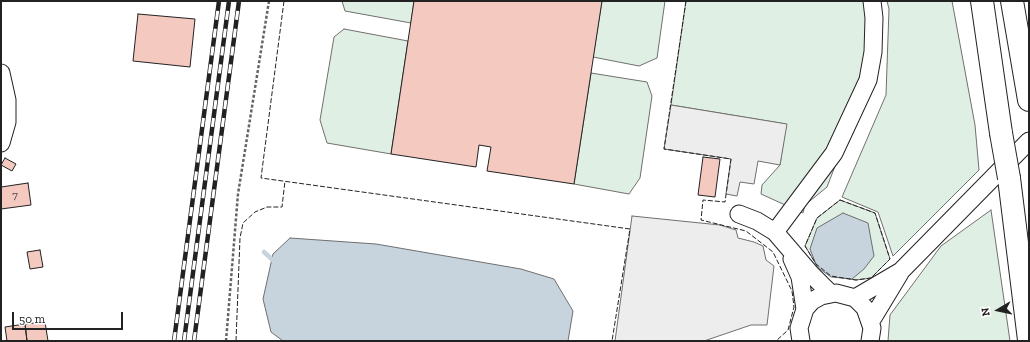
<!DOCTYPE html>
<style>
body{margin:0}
#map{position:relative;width:1030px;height:342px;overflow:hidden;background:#fff;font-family:"Zilla Slab",serif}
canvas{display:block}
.frame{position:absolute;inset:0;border:2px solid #222;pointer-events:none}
.north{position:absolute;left:978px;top:290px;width:40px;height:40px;-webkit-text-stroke:3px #fff;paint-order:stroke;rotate:261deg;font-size:11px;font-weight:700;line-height:16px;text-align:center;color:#222}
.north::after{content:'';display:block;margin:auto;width:14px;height:18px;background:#222;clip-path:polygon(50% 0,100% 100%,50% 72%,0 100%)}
.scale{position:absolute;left:12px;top:312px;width:111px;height:18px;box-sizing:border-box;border:2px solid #222;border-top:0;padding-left:5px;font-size:12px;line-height:14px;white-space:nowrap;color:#222;-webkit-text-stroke:3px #fff;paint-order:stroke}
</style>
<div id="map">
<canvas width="1030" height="342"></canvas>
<div class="frame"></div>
<div class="north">N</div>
<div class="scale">50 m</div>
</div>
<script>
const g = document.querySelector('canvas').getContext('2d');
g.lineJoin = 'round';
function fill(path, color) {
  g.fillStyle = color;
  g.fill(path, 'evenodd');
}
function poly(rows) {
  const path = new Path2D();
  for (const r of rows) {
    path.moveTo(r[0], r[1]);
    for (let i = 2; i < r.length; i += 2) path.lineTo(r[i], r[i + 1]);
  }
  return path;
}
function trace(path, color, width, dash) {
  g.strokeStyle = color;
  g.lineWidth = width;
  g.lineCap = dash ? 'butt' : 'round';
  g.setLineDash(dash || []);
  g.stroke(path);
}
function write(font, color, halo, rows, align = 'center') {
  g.font = font + ' "Zilla Slab",serif';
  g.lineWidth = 3;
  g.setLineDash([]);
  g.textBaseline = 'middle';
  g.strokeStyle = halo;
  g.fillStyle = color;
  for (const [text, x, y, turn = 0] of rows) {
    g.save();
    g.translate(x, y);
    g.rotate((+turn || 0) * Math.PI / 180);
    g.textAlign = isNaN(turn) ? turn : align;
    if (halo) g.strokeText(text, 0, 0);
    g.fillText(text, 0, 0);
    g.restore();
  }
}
const green = poly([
 [342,1,414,1,411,23,345,11,342,1],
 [602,1,665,1,657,58,639,66,593,57,602,1],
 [686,1,864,1,866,10,864,91,827,187,805,205,803,213,761,194,762,185,780,165,786,124,671,105,686,1],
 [887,1,952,1,975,125,979,170,893,256,878,212,842,197,886,95,889,9,887,1],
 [344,29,408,41,391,154,327,143,320,120,334,37,344,29],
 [591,73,647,82,652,96,640,178,629,194,574,184,591,73],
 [840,200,875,213,890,259,871,278,856,280,831,276,816,264,805,246,817,218,840,200],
 [991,210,1010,341,888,341,890,315,941,246,991,210]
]);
const parking = poly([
 [671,105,787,124,780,165,758,161,754,184,740,182,737,196,726,194,731,159,664,149,671,105],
 [632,216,720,225,736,230,738,238,754,242,763,246,766,260,774,266,767,325,751,325,704,341,615,341,632,216]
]);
const water = poly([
 [843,213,868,223,874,256,864,269,852,279,831,277,817,267,810,249,817,228,843,213],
 [290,238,376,244,521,269,554,279,573,311,568,341,283,341,271,332,263,299,273,254,290,238]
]);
const stream = poly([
 [264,252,276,263]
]);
const building = poly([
 [414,1,602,1,574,184,487,171,491,147,479,145,476,167,391,154,414,1],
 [138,14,195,19,190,67,133,61,138,14],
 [703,157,720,159,715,197,698,195,703,157],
 [5,158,16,164,12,171,1,165,5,158],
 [28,183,31,205,1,209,1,187,28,183],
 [40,250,43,267,30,269,27,252,40,250],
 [45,322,48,341,27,341,25,324,45,322],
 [25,324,27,341,7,341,5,327,25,324]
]);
const path = poly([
 [226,341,238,194,269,1]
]);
const minor = poly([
 [1,73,7,100,7,122,1,143],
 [739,214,757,221,775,232,811,274,830,293],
 [775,232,834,153,868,80,873,52,874,18,872,1],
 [792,259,800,277,805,309],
 [855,298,901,271,1029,141],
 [871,321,900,273],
 [801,341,799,328,805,309,812,301,821,296,836,293,855,298,865,308,872,328,870,341]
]);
const highway = poly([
 [982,1,1001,133],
 [1012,1,1029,100],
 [1009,178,1029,340]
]);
const rail = poly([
 [174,341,219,1],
 [184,341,229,1],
 [194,341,239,1]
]);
const highwayBridge = poly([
 [1001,133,1009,178]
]);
const fence = poly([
 [284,1,261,178,630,229,612,341],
 [686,1,664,149,731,159,725,202,703,200,701,220,746,231,773,252,792,291,794,307,788,330,776,341],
 [840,200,875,213,890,259,871,278,856,280,831,276,816,264,805,246,817,218,840,200],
 [236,341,240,238,243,223,255,212,267,207,282,207,285,181]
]);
const numberNames = [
 ["7",15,196]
];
fill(green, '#e0efe3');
trace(green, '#6f6f6f', 1);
fill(parking, '#ededed');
trace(parking, '#6f6f6f', 1);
fill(water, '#c7d3dd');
trace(water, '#6f6f6f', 1);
trace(stream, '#c7d3dd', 4.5);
fill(building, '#f3c9c0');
trace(building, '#222', 1);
trace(minor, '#222', 19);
trace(highway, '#222', 24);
trace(path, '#646464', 2.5, [3, 2]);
trace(minor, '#fff', 17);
trace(highway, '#fff', 22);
trace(rail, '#222', 4.5);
trace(rail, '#fff', 3, [9]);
trace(highwayBridge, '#222', 24, []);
trace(highwayBridge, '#fff', 22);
trace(fence, '#222', 1, [5, 2]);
write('12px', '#564c4a', null, numberNames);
</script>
